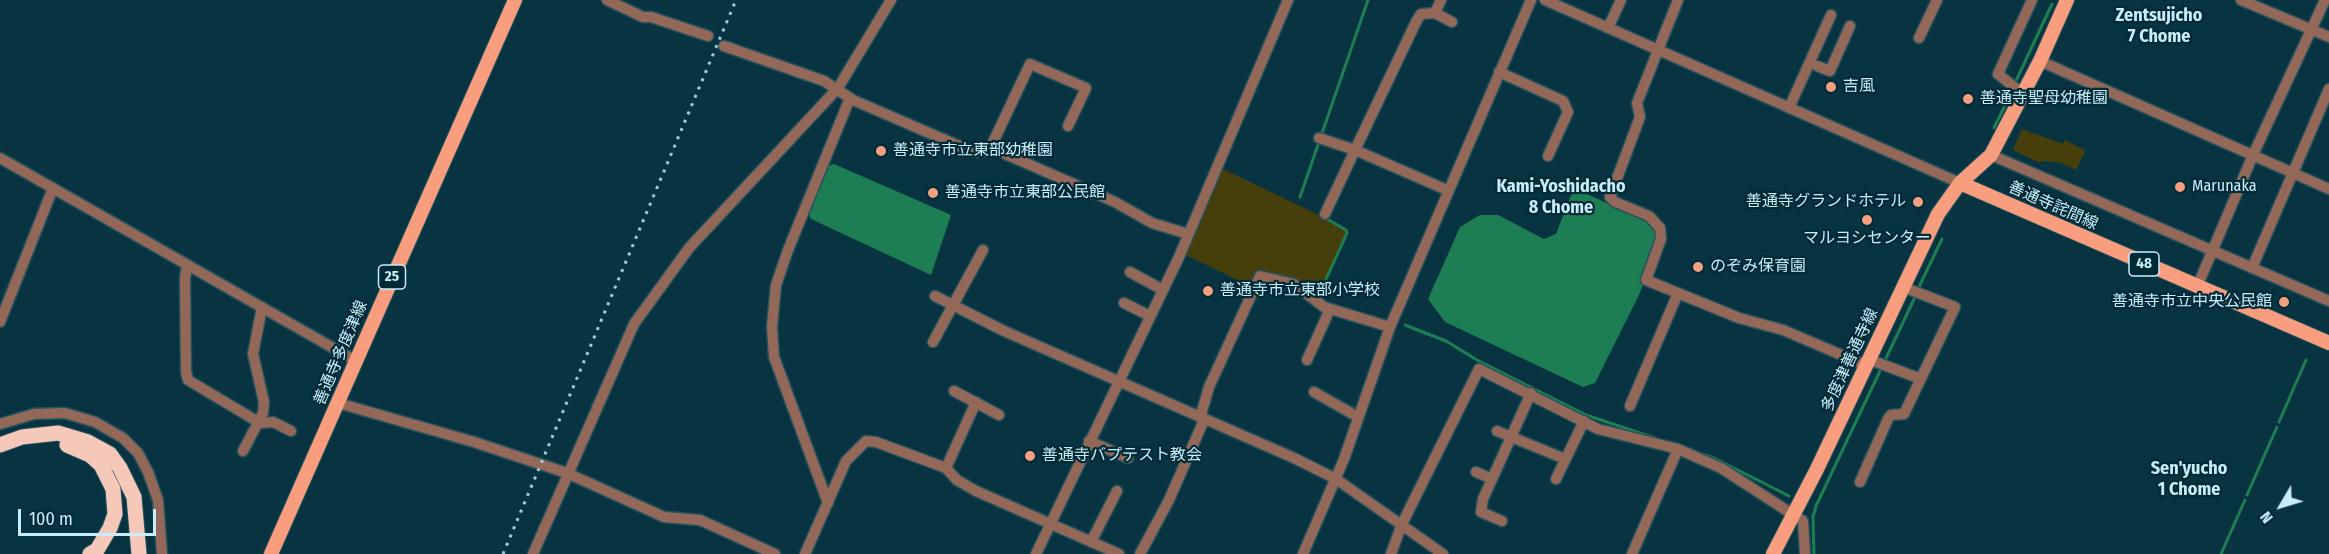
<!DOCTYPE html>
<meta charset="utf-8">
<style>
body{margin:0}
#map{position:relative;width:2329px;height:554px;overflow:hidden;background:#073440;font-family:"Fira Sans Condensed",sans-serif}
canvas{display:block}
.north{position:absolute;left:2251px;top:476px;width:60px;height:60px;-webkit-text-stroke:4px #002a36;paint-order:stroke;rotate:232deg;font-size:16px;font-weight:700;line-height:24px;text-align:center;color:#c8edf9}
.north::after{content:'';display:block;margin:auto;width:21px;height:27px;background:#c8edf9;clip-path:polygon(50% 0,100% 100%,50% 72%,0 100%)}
.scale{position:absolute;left:18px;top:509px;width:138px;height:27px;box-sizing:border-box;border:3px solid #c8edf9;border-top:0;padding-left:8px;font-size:18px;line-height:21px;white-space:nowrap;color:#c8edf9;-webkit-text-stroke:4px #002a36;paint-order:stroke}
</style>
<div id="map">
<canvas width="2329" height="554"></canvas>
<div class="north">N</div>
<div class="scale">100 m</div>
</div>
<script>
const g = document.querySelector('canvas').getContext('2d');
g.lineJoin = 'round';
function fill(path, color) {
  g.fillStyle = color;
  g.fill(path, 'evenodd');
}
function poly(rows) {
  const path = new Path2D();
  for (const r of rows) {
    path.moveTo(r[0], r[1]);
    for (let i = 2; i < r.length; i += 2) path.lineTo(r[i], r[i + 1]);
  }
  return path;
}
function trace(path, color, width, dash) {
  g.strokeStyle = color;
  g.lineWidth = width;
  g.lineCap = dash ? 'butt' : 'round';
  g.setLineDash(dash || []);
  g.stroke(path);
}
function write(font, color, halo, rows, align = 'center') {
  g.font = font + ' "Fira Sans Condensed","Noto Sans JP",sans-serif';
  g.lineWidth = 4.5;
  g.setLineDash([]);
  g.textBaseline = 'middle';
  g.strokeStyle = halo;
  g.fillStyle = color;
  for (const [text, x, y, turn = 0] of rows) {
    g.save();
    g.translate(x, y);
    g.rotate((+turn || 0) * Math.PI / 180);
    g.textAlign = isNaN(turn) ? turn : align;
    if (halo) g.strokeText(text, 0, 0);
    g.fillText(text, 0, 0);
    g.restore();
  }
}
const green = poly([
 [2022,129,2063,144,2065,140,2083,149,2085,152,2076,170,2061,163,2043,161,2040,163,2013,150],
 [1223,169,1348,229,1348,233,1318,298,1259,272,1252,287,1184,254]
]);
const water = poly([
 [834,164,951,215,931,275,811,219,808,213,827,166],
 [1574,188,1650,223,1659,231,1660,239,1639,295,1595,383,1583,387,1445,322,1428,299,1460,227,1480,215,1498,215,1544,239,1556,234]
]);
const stream = poly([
 [2015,83,2052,4],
 [1994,128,2012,91],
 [1300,197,1368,0],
 [1918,289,1942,239],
 [1318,297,1347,233,1346,230,1327,219],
 [1405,325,1446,341,1477,360,1586,415,1655,438],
 [2279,422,2306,360],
 [1699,453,1714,458,1789,496],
 [2247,495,2277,427],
 [1814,554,1813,517,1816,506,1916,295],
 [2221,554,2245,500]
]);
const minor = poly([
 [607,0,643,17,651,17,708,36],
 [1441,0,1435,13,1421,14,1416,22,1355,150,1447,190],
 [1545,0,1960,183],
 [1678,0,1637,103,1640,117,1610,197,1615,202,1649,216,1660,228,1661,239,1646,280,1739,318,1783,330,1865,365],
 [2241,0,2329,37],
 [1435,13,1452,22],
 [1608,28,1621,0],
 [1919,38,1937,0],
 [724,46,824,81,853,100,957,145,976,152,996,150,1115,202,1152,223,1188,234],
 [2040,61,2329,189],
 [1817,66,1830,71,1850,26],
 [1499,72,1563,101,1568,112,1548,156],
 [2023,94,1998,74,2032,0],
 [1789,108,1831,15],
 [1319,138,1355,150,1325,214],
 [989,151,1030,64,1086,88,1068,126],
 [1991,155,2329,301],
 [0,158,356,361],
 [187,265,185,278,186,372,188,380,260,423,273,422,291,431],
 [2252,268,2329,89],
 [1130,272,1163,290],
 [2197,287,2253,155,2325,0],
 [935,296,1004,331,1294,458,1336,479,1443,554],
 [1124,303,1150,316],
 [0,322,53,188],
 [933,342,983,250],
 [1868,359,1921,379],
 [1307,360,1330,309],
 [954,391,999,415],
 [1314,392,1358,417],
 [338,403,474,442,567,473,664,517,700,520,775,554],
 [1630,406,1678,293],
 [1200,418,1209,387,1260,276,1294,284,1324,307,1390,327],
 [0,424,34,414,65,413,95,422,123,438,138,453,148,472,158,500,162,554],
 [1497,431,1565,459],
 [1089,441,1128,458],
 [243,451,263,413,264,402,253,354,262,307],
 [946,468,976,402],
 [1476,472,1492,479],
 [1556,479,1584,421],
 [1860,482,1888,419,1891,415,1904,414,1955,307,1903,287],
 [828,503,774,357,772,327,776,285,788,250,850,98],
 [1502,521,1481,512,1483,499,1531,393],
 [1091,542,1117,491],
 [533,554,634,324,689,248,838,88,891,0],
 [805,554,846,461,866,441,876,442,946,468,957,480,976,491,1119,554],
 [1036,554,1179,257,1288,0],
 [1140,554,1169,500,1204,420],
 [1303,554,1344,459,1390,327,1531,0],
 [1391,554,1402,524,1479,369,1598,429,1678,449,1721,468,1803,521,1805,554],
 [1632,554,1678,449]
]);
const major = poly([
 [1960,183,2329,343],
 [271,554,515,0],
 [1773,554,1817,469,1938,214,1960,183,1991,155,2040,61,2067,0]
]);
const highway = poly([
 [0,445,22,437,58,433,88,442,110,454,120,468,134,497,139,554],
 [67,445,90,455,101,465,113,489,115,514,110,528,97,550,90,554]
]);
const rail = poly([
 [503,554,736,0]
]);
const markers = [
 [1831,87,6,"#f39f82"],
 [1968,99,6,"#f39f82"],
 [881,151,6,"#f39f82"],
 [2180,187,6,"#f39f82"],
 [933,193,6,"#f39f82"],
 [1918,202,6,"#f39f82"],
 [1867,220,6,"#f39f82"],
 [1698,267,6,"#f39f82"],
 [1208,291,6,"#f39f82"],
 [2284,302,6,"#f39f82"],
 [1030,456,6,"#f39f82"]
];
const shields = [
 [2144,264,30],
 [392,277,27]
];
const shieldNames = [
 ["48",2144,264],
 ["25",392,277]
];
const poiNames = [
 ["吉風",1843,87],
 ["善通寺聖母幼稚園",1980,99],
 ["善通寺市立東部幼稚園",893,151],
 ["Marunaka",2192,187],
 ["善通寺市立東部公民館",945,193],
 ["善通寺グランドホテル",1906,202,"right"],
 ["マルヨシセンター",1867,239,"center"],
 ["のぞみ保育園",1710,267],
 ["善通寺市立東部小学校",1220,291],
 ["善通寺市立中央公民館",2272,302,"right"],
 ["善通寺バプテスト教会",1042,456]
];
const streetNames = [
 ["善通寺詫間線",2053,206,24],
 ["善通寺多度津線",341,353,-67],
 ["多度津善通寺線",1850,360,-65]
];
const neighbourhoodNames = [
 ["Zentsujicho",2159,16],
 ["7 Chome",2159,37],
 ["Kami-Yoshidacho",1561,187],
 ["8 Chome",1561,208],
 ["Sen'yucho",2189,469],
 ["1 Chome",2189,490]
];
fill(green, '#473f0b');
fill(water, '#1d7e54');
trace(stream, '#1d7e54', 3);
trace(minor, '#26525e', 13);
trace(major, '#26525e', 16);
trace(highway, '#26525e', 17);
trace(minor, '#946859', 10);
trace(major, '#f89e7f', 14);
trace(highway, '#f5c8b9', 15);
trace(rail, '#a3c9d5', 3, [3, 6]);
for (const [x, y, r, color] of markers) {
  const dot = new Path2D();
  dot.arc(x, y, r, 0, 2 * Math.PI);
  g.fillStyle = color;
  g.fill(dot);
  trace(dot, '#002a36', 2);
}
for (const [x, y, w] of shields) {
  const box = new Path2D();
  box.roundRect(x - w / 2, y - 12, w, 24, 4.5);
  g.fillStyle = '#002a36';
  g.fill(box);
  trace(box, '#c8edf9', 1.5);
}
write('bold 15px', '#c8edf9', null, shieldNames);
write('16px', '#c8edf9', '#002a36', poiNames, 'left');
write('16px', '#c8edf9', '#002a36', streetNames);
write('bold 18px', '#c8edf9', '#002a36', neighbourhoodNames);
</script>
